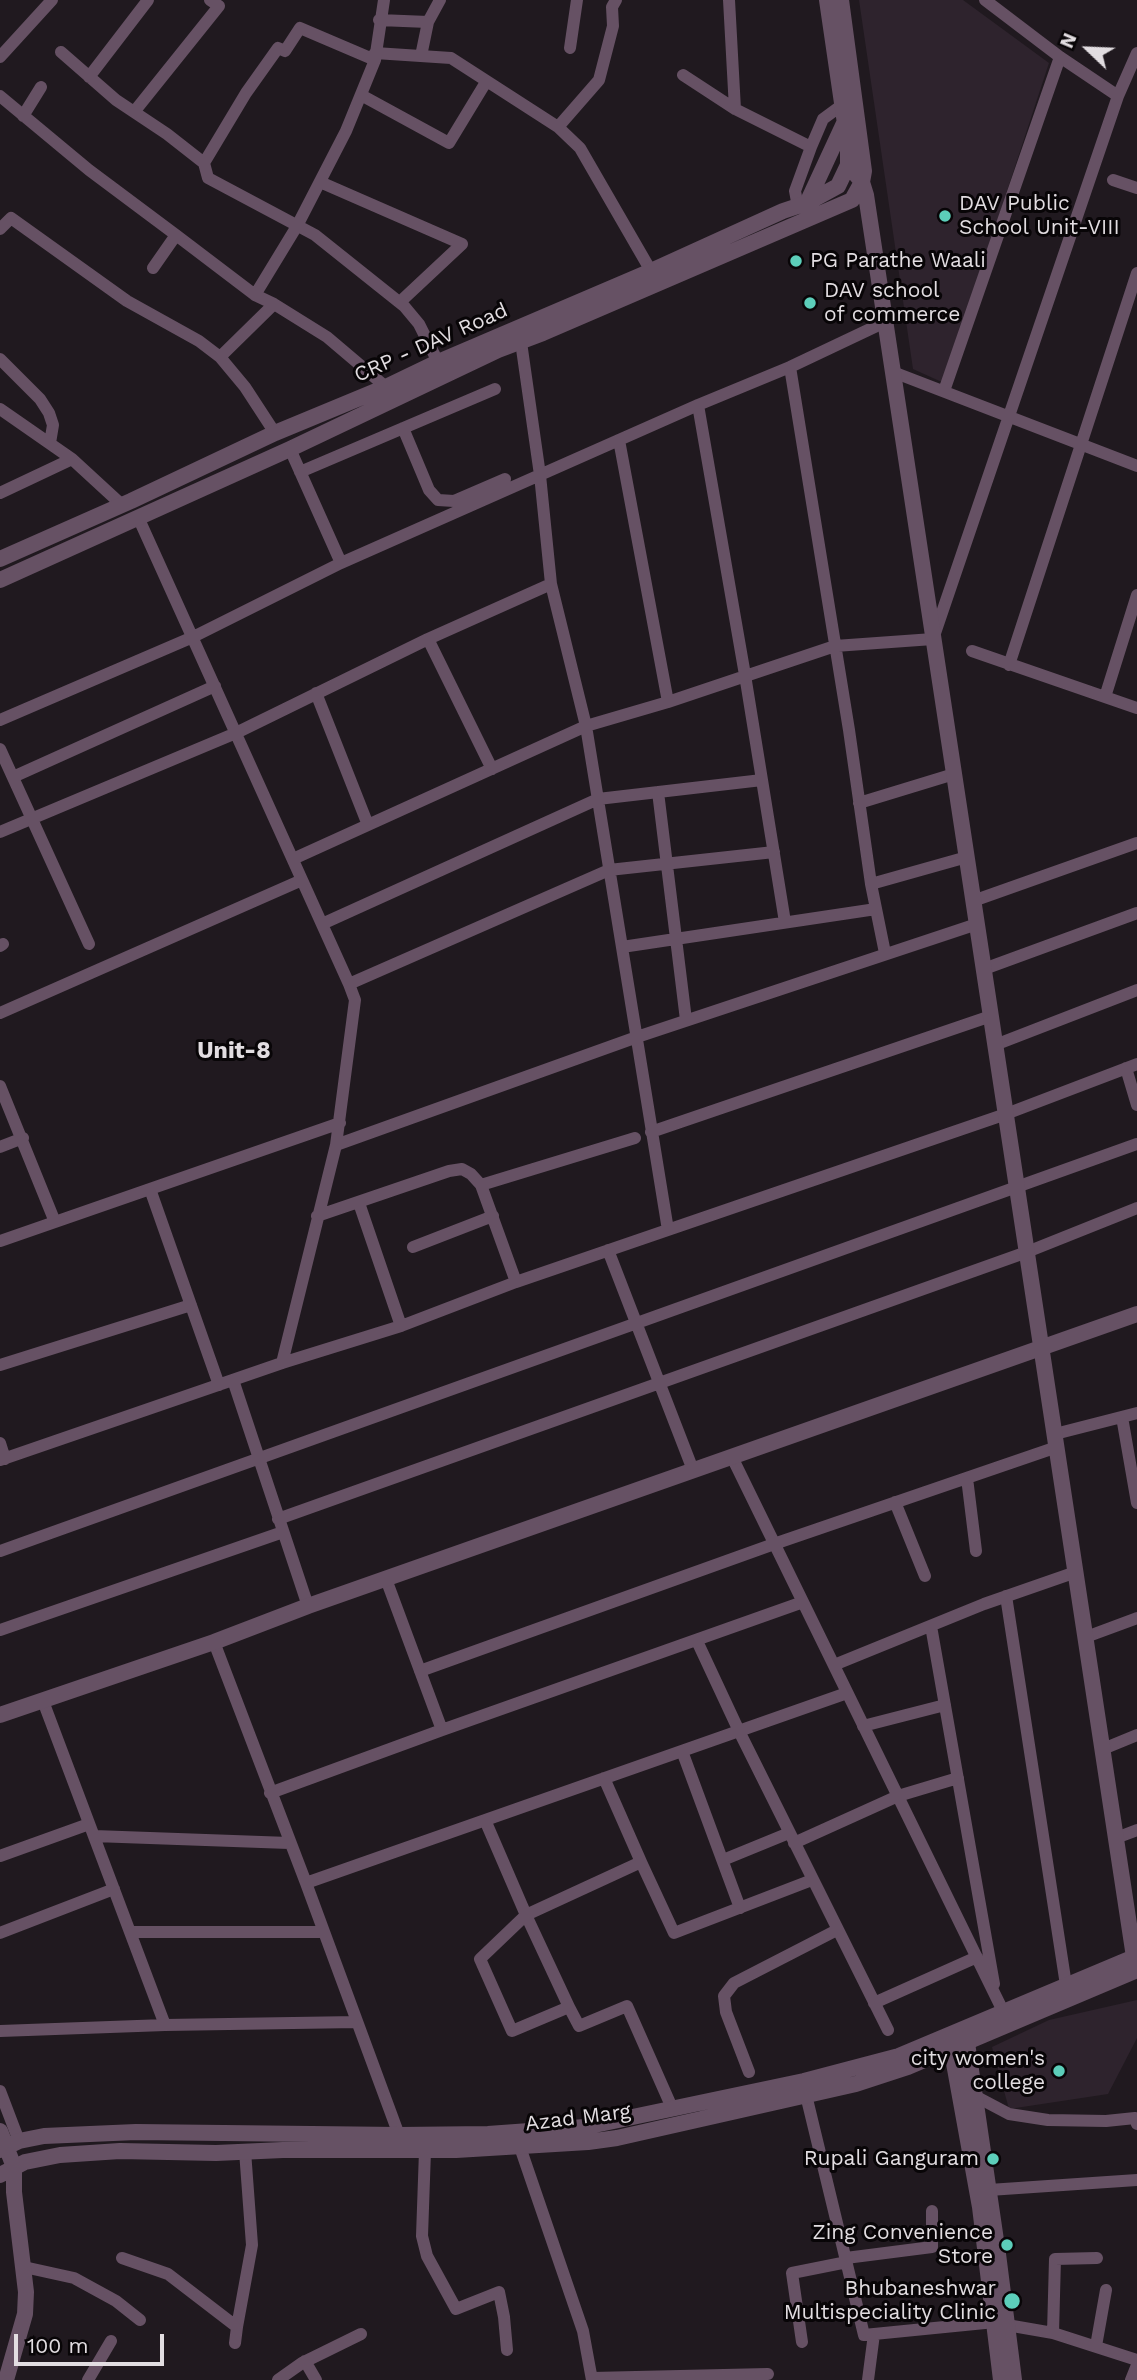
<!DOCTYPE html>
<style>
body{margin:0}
#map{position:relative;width:1137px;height:2380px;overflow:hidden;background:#20191f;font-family:"Work Sans",sans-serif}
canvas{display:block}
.north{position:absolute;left:1053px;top:14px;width:70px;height:70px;-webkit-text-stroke:5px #080507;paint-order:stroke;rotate:293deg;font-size:19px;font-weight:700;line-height:28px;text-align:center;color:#e2dde1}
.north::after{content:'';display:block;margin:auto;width:24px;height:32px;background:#e2dde1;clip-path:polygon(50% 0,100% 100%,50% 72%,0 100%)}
.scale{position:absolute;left:14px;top:2334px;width:150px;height:32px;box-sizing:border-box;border:4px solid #e2dde1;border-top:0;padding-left:9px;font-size:21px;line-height:24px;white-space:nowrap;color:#e2dde1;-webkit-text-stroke:5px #080507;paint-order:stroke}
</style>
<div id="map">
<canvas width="1137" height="2380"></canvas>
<div class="north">N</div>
<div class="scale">100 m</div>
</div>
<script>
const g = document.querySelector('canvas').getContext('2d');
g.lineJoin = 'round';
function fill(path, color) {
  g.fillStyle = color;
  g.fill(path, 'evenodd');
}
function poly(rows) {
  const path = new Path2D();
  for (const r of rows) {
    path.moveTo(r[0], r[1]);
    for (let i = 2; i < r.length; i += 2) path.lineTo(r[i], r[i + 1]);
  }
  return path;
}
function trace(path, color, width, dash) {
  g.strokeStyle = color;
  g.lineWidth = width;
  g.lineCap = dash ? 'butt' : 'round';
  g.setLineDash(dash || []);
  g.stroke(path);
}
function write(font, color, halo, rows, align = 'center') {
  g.font = font + ' "Work Sans",sans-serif';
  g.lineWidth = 6;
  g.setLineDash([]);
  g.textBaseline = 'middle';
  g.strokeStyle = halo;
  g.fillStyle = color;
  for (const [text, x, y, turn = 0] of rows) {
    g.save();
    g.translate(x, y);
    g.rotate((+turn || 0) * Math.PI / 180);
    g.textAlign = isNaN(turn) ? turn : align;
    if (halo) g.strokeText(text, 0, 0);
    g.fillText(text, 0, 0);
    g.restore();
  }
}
const built = poly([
 [859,0,963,0,1049,63,944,383,913,369],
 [1137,2000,1137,2038,1108,2094,1009,2109,992,2047,1049,2020]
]);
const minor = poly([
 [729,0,735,109],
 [985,0,1060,57,1118,96],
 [379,20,428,22,440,0],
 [570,48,577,0],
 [61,52,116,100,167,134,204,163,208,178,315,235,404,306,419,324,438,362],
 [375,53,451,58,558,127,580,148,651,271],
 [421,56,428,22],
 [0,57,52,0],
 [683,75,735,109,811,147,795,191,798,207],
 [89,77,148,0],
 [361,95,449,143,486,82],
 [0,96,89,170,176,235,255,295,274,304,327,337,386,387],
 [134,112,219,6,210,0],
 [23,116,41,87],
 [558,127,599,80,613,26,612,7,616,0],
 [811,147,823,119,842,105],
 [204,163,246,93,278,48,285,51,300,28,375,60],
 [1113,180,1137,188],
 [320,182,462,244,400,302],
 [0,229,11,218,127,301,199,341,220,357,245,387,275,433],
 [153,268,176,235],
 [255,295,297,226,346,131,375,60,384,0],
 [521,342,540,475,551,584,586,726,668,1230],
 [220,357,274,304],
 [0,359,40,399,49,413,53,425,50,443],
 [790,367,849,730,871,884,885,953],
 [893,372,1137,466],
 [944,391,1060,57],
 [698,405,745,675,785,922],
 [0,409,72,459,122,505],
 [403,428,429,490,438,500,454,501,505,479],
 [619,440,668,702],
 [290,449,341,563],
 [300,472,495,389],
 [0,493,72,459],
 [138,517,349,984,355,1000,336,1145,282,1363],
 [428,639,492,769],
 [972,651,1137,708],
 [1009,665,1137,273],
 [316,693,368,825],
 [1105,697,1137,595],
 [0,720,193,637,341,563,698,405,790,367,885,322],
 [0,749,89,944],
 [13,777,215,686],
 [658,792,686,1020],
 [859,803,954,774],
 [0,832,236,733,428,639,551,584],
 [293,859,586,726,668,702,835,646,933,639,1118,96,1137,53],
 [871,884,967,857],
 [973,901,1137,843],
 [322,924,598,799,762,780],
 [0,946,3,944],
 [622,947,876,909],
 [984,969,1137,913],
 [349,984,609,870,774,852],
 [0,1013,302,880],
 [995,1045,1137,990],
 [1126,1068,1137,1105],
 [0,1086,55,1222],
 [651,1132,991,1016],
 [336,1145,637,1037,977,924],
 [0,1147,23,1138],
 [481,1185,635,1138],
 [150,1189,219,1385],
 [359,1203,401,1326],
 [317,1216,449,1171,462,1169,471,1174,481,1185,516,1282],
 [0,1241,340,1123],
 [413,1247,493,1216],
 [608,1250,693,1470],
 [0,1365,191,1305],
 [233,1380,308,1606],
 [1122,1417,1137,1503],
 [1055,1434,1137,1413],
 [0,1443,5,1459],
 [732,1457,1003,2011],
 [0,1460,282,1363,401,1326,516,1282,1006,1114,1137,1064],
 [967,1478,976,1551],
 [895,1502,925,1576],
 [278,1519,1027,1252,1137,1208],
 [0,1551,1137,1144],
 [386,1579,442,1730],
 [1006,1596,1066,1985],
 [931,1626,994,1984],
 [0,1630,283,1532],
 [1086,1637,1137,1618],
 [697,1641,739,1731,888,2030],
 [214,1642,306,1883,399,2135],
 [834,1665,984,1604,1076,1572],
 [420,1671,774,1544,1057,1447],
 [43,1701,165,2025],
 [863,1726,945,1705],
 [1103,1749,1137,1735],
 [682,1751,740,1908],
 [270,1793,442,1730,803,1602],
 [485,1820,526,1915,480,1959,512,2031,569,2007,579,2026,627,2006,673,2110],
 [94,1836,289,1843],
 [1116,1838,1137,1830],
 [794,1843,898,1796,958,1778],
 [0,1856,89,1824],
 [723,1860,789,1833],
 [641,1862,674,1933,812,1880],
 [306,1883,847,1693],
 [130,1932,323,1932],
 [0,1933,114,1889],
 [874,2003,977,1957],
 [569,2007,526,1915,641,1862,604,1778],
 [0,2031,165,2025,357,2022],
 [749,2072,726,2012,724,1996,734,1983,837,1930],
 [0,2091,19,2141],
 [806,2095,864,2335,995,2322],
 [975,2096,1009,2114,1048,2120,1106,2121,1135,2118,1137,2124],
 [520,2147,583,2331,592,2380],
 [425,2151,422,2236,427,2256,456,2309,499,2292,504,2317,507,2350],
 [989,2190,1137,2180],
 [122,2258,168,2274,237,2327,252,2245,245,2151],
 [846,2258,932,2247,932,2211],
 [24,2267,74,2278,116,2301,140,2320],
 [1007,2325,1053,2333,1137,2360],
 [1053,2333,1055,2259,1097,2258],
 [802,2342,792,2273,847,2262],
 [235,2343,237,2327],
 [1096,2346,1106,2290],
 [305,2361,316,2380],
 [592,2378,768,2374],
 [88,2380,111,2341],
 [278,2380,302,2363,361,2334],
 [868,2380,874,2334],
 [1131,2380,1137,2365]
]);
const tertiary = poly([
 [848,165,862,182,866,195,1134,1957],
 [807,203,845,121],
 [0,559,131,501,275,433,386,387,438,362,651,271,783,211,807,203,838,186,848,165,848,144,827,0],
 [0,580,290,449,498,350,543,333,852,200,862,182,864,171,841,0],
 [0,1715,214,1642,308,1606,1137,1314],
 [966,2036,998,2254,1014,2380],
 [950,2041,980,2207,1001,2380],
 [0,2131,14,2167,14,2192,26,2292,25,2314,6,2380],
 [0,2150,19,2141,44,2136,136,2132,399,2135,488,2134,585,2127,804,2081,899,2056,1137,1956],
 [0,2175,25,2162,60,2155,120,2151,216,2153,283,2150,456,2150,588,2142,617,2138,856,2084,908,2067,1137,1970]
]);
const markers = [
 [945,216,7,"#5cceba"],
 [796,261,7,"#5cceba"],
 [810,303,7,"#5cceba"],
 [1059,2071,7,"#5cceba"],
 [993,2159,7,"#5cceba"],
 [1007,2245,7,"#5cceba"],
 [1012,2301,9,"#5cceba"]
];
const poiNames = [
 ["DAV Public",959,204,"left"],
 ["School Unit-VIII",959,228,"left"],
 ["PG Parathe Waali",810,261,"left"],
 ["DAV school",824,291,"left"],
 ["of commerce",824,315,"left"],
 ["city women's",1045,2059],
 ["college",1045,2083],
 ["Rupali Ganguram",979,2159],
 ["Zing Convenience",993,2233],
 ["Store",993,2257],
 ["Bhubaneshwar",996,2289],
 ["Multispeciality Clinic",996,2313]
];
const streetNames = [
 ["CRP - DAV Road",431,343,-24],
 ["Azad Marg",578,2118,-7]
];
const neighbourhoodNames = [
 ["Unit-8",234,1051]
];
fill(built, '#2e232d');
trace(minor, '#665164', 12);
trace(tertiary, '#665164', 16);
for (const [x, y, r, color] of markers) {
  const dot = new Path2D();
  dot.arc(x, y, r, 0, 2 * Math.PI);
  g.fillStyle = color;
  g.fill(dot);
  trace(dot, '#080507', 2.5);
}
write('21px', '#e2dde1', '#080507', poiNames, 'right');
write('21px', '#e2dde1', '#080507', streetNames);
write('bold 23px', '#e2dde1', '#080507', neighbourhoodNames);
</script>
